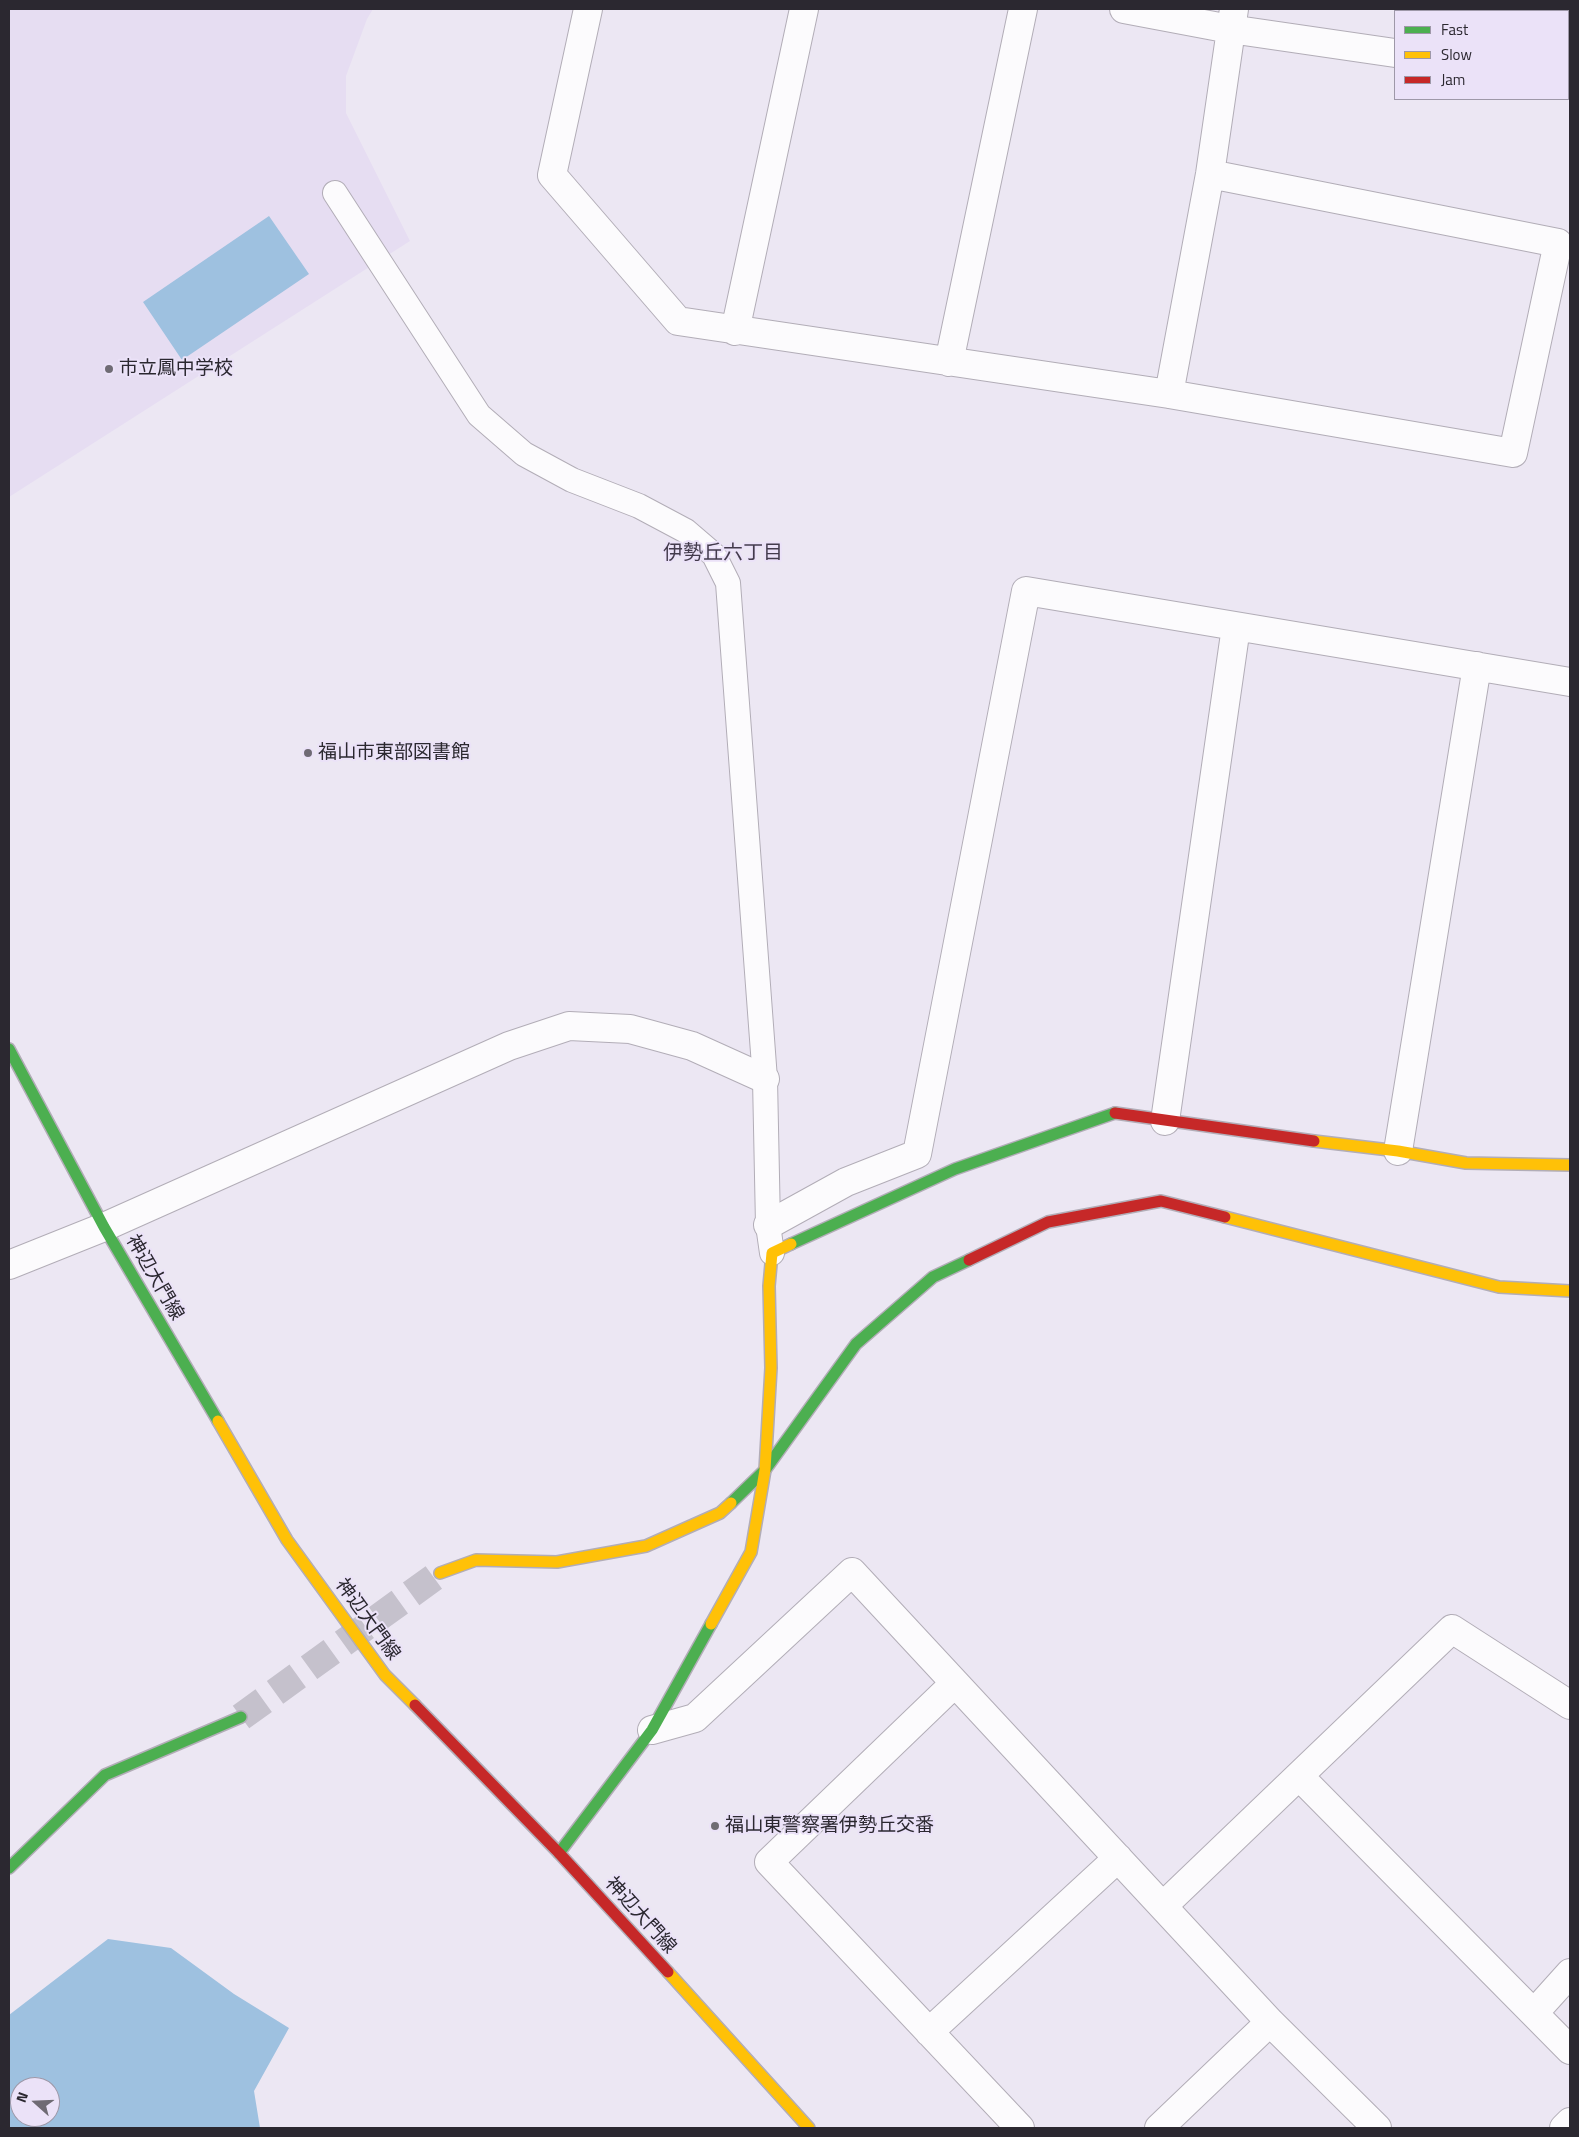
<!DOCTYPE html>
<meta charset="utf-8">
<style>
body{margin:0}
#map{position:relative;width:1579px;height:2137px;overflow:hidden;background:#ece7f3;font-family:"Titillium Web",sans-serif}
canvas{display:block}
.frame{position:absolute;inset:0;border:10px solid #2b2830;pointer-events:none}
.legend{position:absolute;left:1394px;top:10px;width:175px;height:90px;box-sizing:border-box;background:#ebe2f8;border:1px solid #9e98a8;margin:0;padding:6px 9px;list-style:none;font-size:15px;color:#2b2830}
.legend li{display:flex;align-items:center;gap:10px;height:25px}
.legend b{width:25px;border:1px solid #9e98a8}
.north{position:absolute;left:10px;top:2077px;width:50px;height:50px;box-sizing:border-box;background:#ebe2f8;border:1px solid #9e98a8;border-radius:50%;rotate:290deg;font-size:14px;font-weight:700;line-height:20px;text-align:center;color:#2b2830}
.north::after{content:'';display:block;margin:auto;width:18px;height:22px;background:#6f6b74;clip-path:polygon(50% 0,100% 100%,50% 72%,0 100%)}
</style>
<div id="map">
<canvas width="1579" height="2137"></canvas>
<div class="frame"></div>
<ul class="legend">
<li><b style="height:6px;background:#4caf50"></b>Fast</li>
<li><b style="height:6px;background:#ffc107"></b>Slow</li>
<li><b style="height:6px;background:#c62828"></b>Jam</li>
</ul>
<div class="north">N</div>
</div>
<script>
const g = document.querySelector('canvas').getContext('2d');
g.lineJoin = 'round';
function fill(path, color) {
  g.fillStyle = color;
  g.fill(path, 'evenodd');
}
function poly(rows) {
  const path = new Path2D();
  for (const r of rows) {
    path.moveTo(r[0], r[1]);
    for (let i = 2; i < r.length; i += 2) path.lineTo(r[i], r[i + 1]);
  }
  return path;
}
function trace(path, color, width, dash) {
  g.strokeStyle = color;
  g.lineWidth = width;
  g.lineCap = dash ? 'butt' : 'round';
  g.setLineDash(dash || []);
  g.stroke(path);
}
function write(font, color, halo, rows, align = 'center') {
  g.font = font + ' "Titillium Web","Noto Sans JP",sans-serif';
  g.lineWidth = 4;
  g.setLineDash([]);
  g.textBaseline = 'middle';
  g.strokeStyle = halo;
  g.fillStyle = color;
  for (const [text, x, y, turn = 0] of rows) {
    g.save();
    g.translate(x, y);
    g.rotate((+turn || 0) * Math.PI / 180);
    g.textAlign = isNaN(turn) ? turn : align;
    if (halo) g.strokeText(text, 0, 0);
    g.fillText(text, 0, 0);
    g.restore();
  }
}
const built = poly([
 [9,9,373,9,367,19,346,76,346,113,410,241,9,497]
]);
const water = poly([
 [269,216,309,274,182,360,143,302],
 [108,1939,171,1948,234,1994,289,2028,254,2091,260,2128,9,2128,9,2015],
 [20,2087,50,2087,50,2117,20,2117]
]);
const secondaryTunnel = poly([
 [241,1717,440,1573]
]);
const lane = poly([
 [335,193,479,415,524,454,572,480,639,506,686,531,714,555,728,583,765,1079,768,1225,772,1253]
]);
const street = poly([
 [588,9,552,175,678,321,1169,394,1513,453,1558,243,1210,174],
 [1124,9,1230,29,1395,53],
 [1454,11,1454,9],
 [1568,76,1570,76],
 [735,331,804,9],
 [949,362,1023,9],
 [1169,394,1210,174,1234,9],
 [1165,1121,1236,627],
 [1398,1151,1477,666],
 [768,1225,846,1182,917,1154,1026,591,1570,682],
 [9,1265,104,1227,509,1046,569,1026,630,1029,692,1046,765,1079],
 [955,1683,769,1862,1020,2128],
 [652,1730,695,1718,852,1572,1270,2022,1377,2128],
 [1299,1776,1570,2050],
 [1163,1906,1452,1629,1570,1705],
 [1534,2013,1570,1973],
 [929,2032,1118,1858],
 [1159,2128,1270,2022],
 [1564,2128,1570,2122]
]);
const fast = poly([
 [9,1049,104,1227,218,1421],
 [791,1244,955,1169,1115,1113],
 [731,1503,765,1470,856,1344,933,1277,969,1260],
 [559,1853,652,1730,711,1624],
 [9,1868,105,1775,241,1717]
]);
const slow = poly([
 [1314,1141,1398,1151,1466,1163,1570,1165],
 [1225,1217,1499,1287,1570,1291],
 [218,1421,287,1540,385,1675,415,1705],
 [440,1573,476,1560,557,1562,646,1546,720,1513,731,1503],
 [711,1624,751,1552,765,1470,771,1368,769,1286,772,1253,791,1244],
 [668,1972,809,2128]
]);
const jam = poly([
 [1115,1113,1314,1141],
 [969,1260,1048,1222,1161,1201,1225,1217],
 [415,1705,559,1853,668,1972]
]);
const markers = [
 [109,369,5,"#6f6b74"],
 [308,753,5,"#6f6b74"],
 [715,1826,5,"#6f6b74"]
];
const poiNames = [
 ["市立鳳中学校",119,369],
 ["福山市東部図書館",318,753],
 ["福山東警察署伊勢丘交番",725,1826]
];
const streetNames = [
 ["神辺大門線",154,1278,60],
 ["神辺大門線",367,1620,54],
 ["神辺大門線",640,1916,48]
];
const neighbourhoodNames = [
 ["伊勢丘六丁目",723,554]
];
fill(built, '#e6ddf2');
fill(water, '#9ec1e0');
trace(secondaryTunnel, '#c5c1cc', 28, [28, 14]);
trace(lane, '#b2adb7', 26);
trace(street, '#b2adb7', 30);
trace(fast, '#b2adb7', 14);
trace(slow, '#b2adb7', 14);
trace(jam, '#b2adb7', 14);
trace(lane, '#fcfbfd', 24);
trace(street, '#fcfbfd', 28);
trace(fast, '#4caf50', 11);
trace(slow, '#ffc107', 11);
trace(jam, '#c62828', 11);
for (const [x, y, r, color] of markers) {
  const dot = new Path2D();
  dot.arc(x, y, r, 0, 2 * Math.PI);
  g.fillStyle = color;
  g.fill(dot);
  trace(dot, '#ebe2f8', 2);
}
write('19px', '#2b2830', '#ebe2f8', poiNames, 'left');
write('19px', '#2b2830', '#ebe2f8', streetNames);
write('20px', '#433b4c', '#ebe2f8', neighbourhoodNames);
</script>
